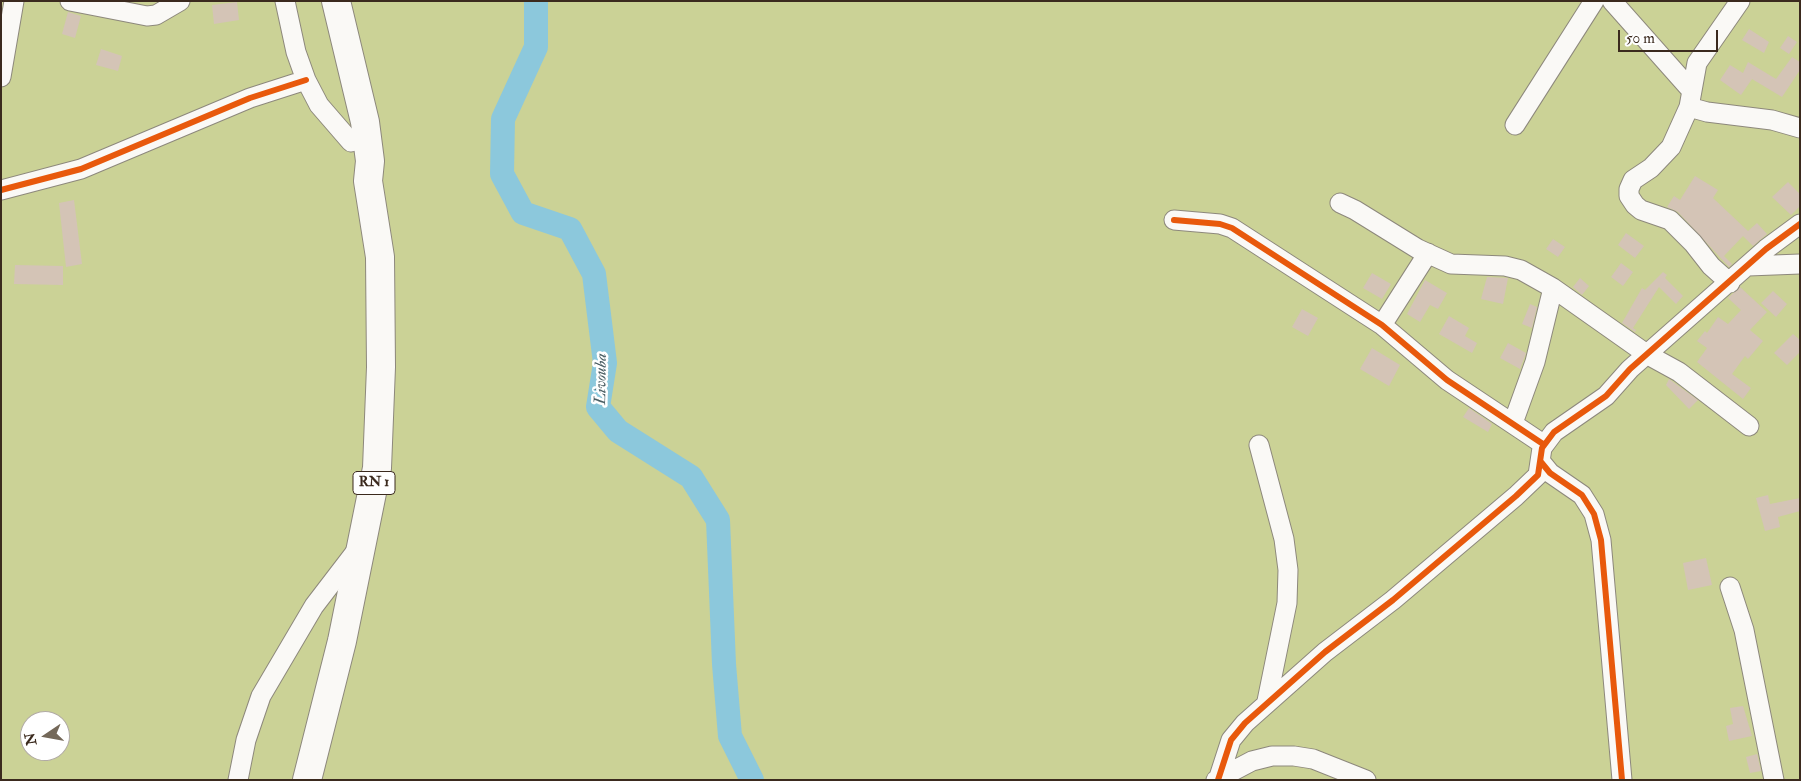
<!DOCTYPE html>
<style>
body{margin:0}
#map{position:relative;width:1801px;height:781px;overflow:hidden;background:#dedac6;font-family:"IM FELL Double Pica",serif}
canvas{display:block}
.frame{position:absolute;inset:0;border:2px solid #3b2a1e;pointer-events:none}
.north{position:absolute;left:20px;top:711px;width:50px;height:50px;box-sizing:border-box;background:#fff;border:1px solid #b1aaa5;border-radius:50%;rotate:258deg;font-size:14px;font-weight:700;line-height:20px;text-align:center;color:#3b2a1e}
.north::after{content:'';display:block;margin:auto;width:18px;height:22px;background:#746859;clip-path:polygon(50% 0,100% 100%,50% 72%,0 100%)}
.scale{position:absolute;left:1618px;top:30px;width:100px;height:22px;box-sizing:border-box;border:2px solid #3b2a1e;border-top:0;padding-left:6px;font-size:15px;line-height:18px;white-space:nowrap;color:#3b2a1e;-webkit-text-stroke:4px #fff;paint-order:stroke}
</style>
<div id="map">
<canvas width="1801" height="781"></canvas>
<div class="frame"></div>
<div class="north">N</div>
<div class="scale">50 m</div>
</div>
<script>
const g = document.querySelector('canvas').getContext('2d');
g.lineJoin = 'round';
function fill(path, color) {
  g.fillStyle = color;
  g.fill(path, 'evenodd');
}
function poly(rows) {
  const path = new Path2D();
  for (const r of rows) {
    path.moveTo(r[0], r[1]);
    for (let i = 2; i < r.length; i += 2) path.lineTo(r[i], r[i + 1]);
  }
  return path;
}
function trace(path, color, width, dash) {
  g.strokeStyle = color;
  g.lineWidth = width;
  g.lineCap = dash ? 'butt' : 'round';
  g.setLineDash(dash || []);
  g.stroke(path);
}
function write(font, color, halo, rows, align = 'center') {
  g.font = font + ' "IM FELL Double Pica",serif';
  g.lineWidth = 5;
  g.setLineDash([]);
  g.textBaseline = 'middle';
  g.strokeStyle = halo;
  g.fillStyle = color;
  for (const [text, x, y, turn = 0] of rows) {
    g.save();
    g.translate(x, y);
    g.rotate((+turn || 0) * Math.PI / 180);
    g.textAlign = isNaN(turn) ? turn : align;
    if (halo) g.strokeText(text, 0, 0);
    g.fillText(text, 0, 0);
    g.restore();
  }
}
const green = poly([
 [1,1,1800,1,1800,780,1,780],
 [30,721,60,721,60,751,30,751]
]);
const river = poly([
 [536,1,536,47,503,119,502,174,523,213,570,229,594,274,605,363,598,407,618,431,691,477,718,520,724,664,730,736,752,780]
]);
const building = poly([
 [237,2,239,20,214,24,212,5],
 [68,12,81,16,75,38,62,34],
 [1749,29,1769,42,1764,53,1742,40],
 [1788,36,1797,42,1789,54,1780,48],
 [101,49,122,56,118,71,96,65],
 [1792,57,1800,62,1800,70,1782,97,1752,79,1741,95,1720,80,1730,65,1743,73,1748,62,1776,79],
 [1695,176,1718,190,1713,198,1748,231,1757,223,1767,234,1753,246,1743,236,1724,256,1732,264,1729,267,1678,212,1667,207,1674,196,1680,200],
 [1788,182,1800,194,1800,206,1791,215,1772,197],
 [74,200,82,264,66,267,59,203],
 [1626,233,1644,246,1635,258,1618,245],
 [1553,239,1565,247,1558,257,1546,249],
 [1621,263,1633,272,1623,286,1611,277],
 [15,265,63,266,63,285,14,284],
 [1663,272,1667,275,1665,278,1683,296,1676,304,1659,287,1633,328,1636,330,1635,332,1622,323,1642,288,1645,290],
 [1372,273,1391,284,1382,299,1363,288],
 [1487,277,1508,278,1503,304,1481,299],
 [1580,278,1589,286,1582,295,1573,287],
 [1425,280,1447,293,1438,309,1430,305,1420,322,1407,314],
 [1740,287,1767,312,1750,330,1763,341,1748,359,1745,356,1732,374,1751,388,1743,399,1697,362,1707,348,1697,341,1705,331,1707,333,1718,317,1728,324,1741,310,1728,298],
 [1773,291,1787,304,1776,317,1761,303],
 [1530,304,1537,307,1532,328,1522,324],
 [1302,309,1318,318,1308,336,1292,327],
 [1449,316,1469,328,1465,336,1477,343,1472,353,1439,334],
 [1793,334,1800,340,1800,352,1787,365,1774,353],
 [1508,343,1526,353,1520,369,1500,358],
 [1372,348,1400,365,1389,386,1360,369],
 [1669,379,1698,400,1689,409,1666,385],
 [1469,408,1492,424,1488,432,1463,417],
 [1768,495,1770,504,1800,498,1800,511,1778,517,1780,527,1765,531,1756,498],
 [1706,558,1712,585,1688,590,1683,563],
 [1743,706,1752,736,1729,741,1726,726,1733,724,1730,708],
 [1757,754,1761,771,1750,773,1746,757]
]);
const minor = poly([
 [70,1,147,16,156,15,180,1],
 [285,1,296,52,306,80,319,105,351,142],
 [1612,1,1691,90],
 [1,77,14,1],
 [1689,107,1707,112,1772,120,1800,128],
 [1515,125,1594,1],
 [1,190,81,169,250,98,306,80],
 [1340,203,1355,210,1418,249,1451,264,1505,266,1521,270,1553,288,1648,355,1679,372,1749,426],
 [1174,220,1220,224,1232,228,1382,325,1447,380,1543,444],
 [1748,266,1800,264],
 [1730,283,1711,266,1693,243,1670,220,1641,210,1635,205,1629,196,1629,189,1633,180,1651,168,1671,147,1689,107,1697,63,1740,1],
 [1382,325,1428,253],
 [1513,423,1535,362,1553,288],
 [1259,445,1284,539,1288,570,1287,603,1267,701],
 [1541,462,1550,473,1582,495,1594,514,1601,540,1622,780],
 [1730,587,1744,630,1774,780],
 [238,780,246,740,261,696,314,606,360,546],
 [1216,780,1252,761,1272,756,1294,756,1313,759,1366,780],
 [1218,780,1231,740,1245,723,1325,652,1393,600,1516,496,1538,475,1542,448,1554,432,1606,396,1630,369,1766,249,1800,224]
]);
const highway = poly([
 [307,780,342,641,377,468,381,367,380,257,368,181,370,161,365,122,336,1]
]);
const cycleway = poly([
 [1,190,81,169,250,98,306,80],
 [1174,220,1220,224,1232,228,1382,325,1447,380,1543,444],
 [1541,462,1550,473,1582,495,1594,514,1601,540,1622,780],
 [1218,780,1231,740,1245,723,1325,652,1393,600,1516,496,1538,475,1542,448,1554,432,1606,396,1630,369,1766,249,1800,224]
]);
const shields = [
 [374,483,42]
];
const shieldNames = [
 ["RN 1",374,483]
];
const waterNames = [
 ["Livouba",602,379,-89]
];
fill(green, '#cbd296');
trace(river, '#8cc8dc', 24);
fill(building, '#d4c4b6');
trace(minor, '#8d887c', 21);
trace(highway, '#8d887c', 30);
trace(minor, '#faf9f6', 19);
trace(highway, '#faf9f6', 28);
trace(cycleway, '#e8590c', 6);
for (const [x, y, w] of shields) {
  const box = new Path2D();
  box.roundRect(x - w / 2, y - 11.5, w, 23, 4);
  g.fillStyle = '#fff';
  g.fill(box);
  trace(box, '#3b2a1e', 1);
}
write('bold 14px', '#3b2a1e', null, shieldNames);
write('italic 16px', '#4b5f64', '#fff', waterNames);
</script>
